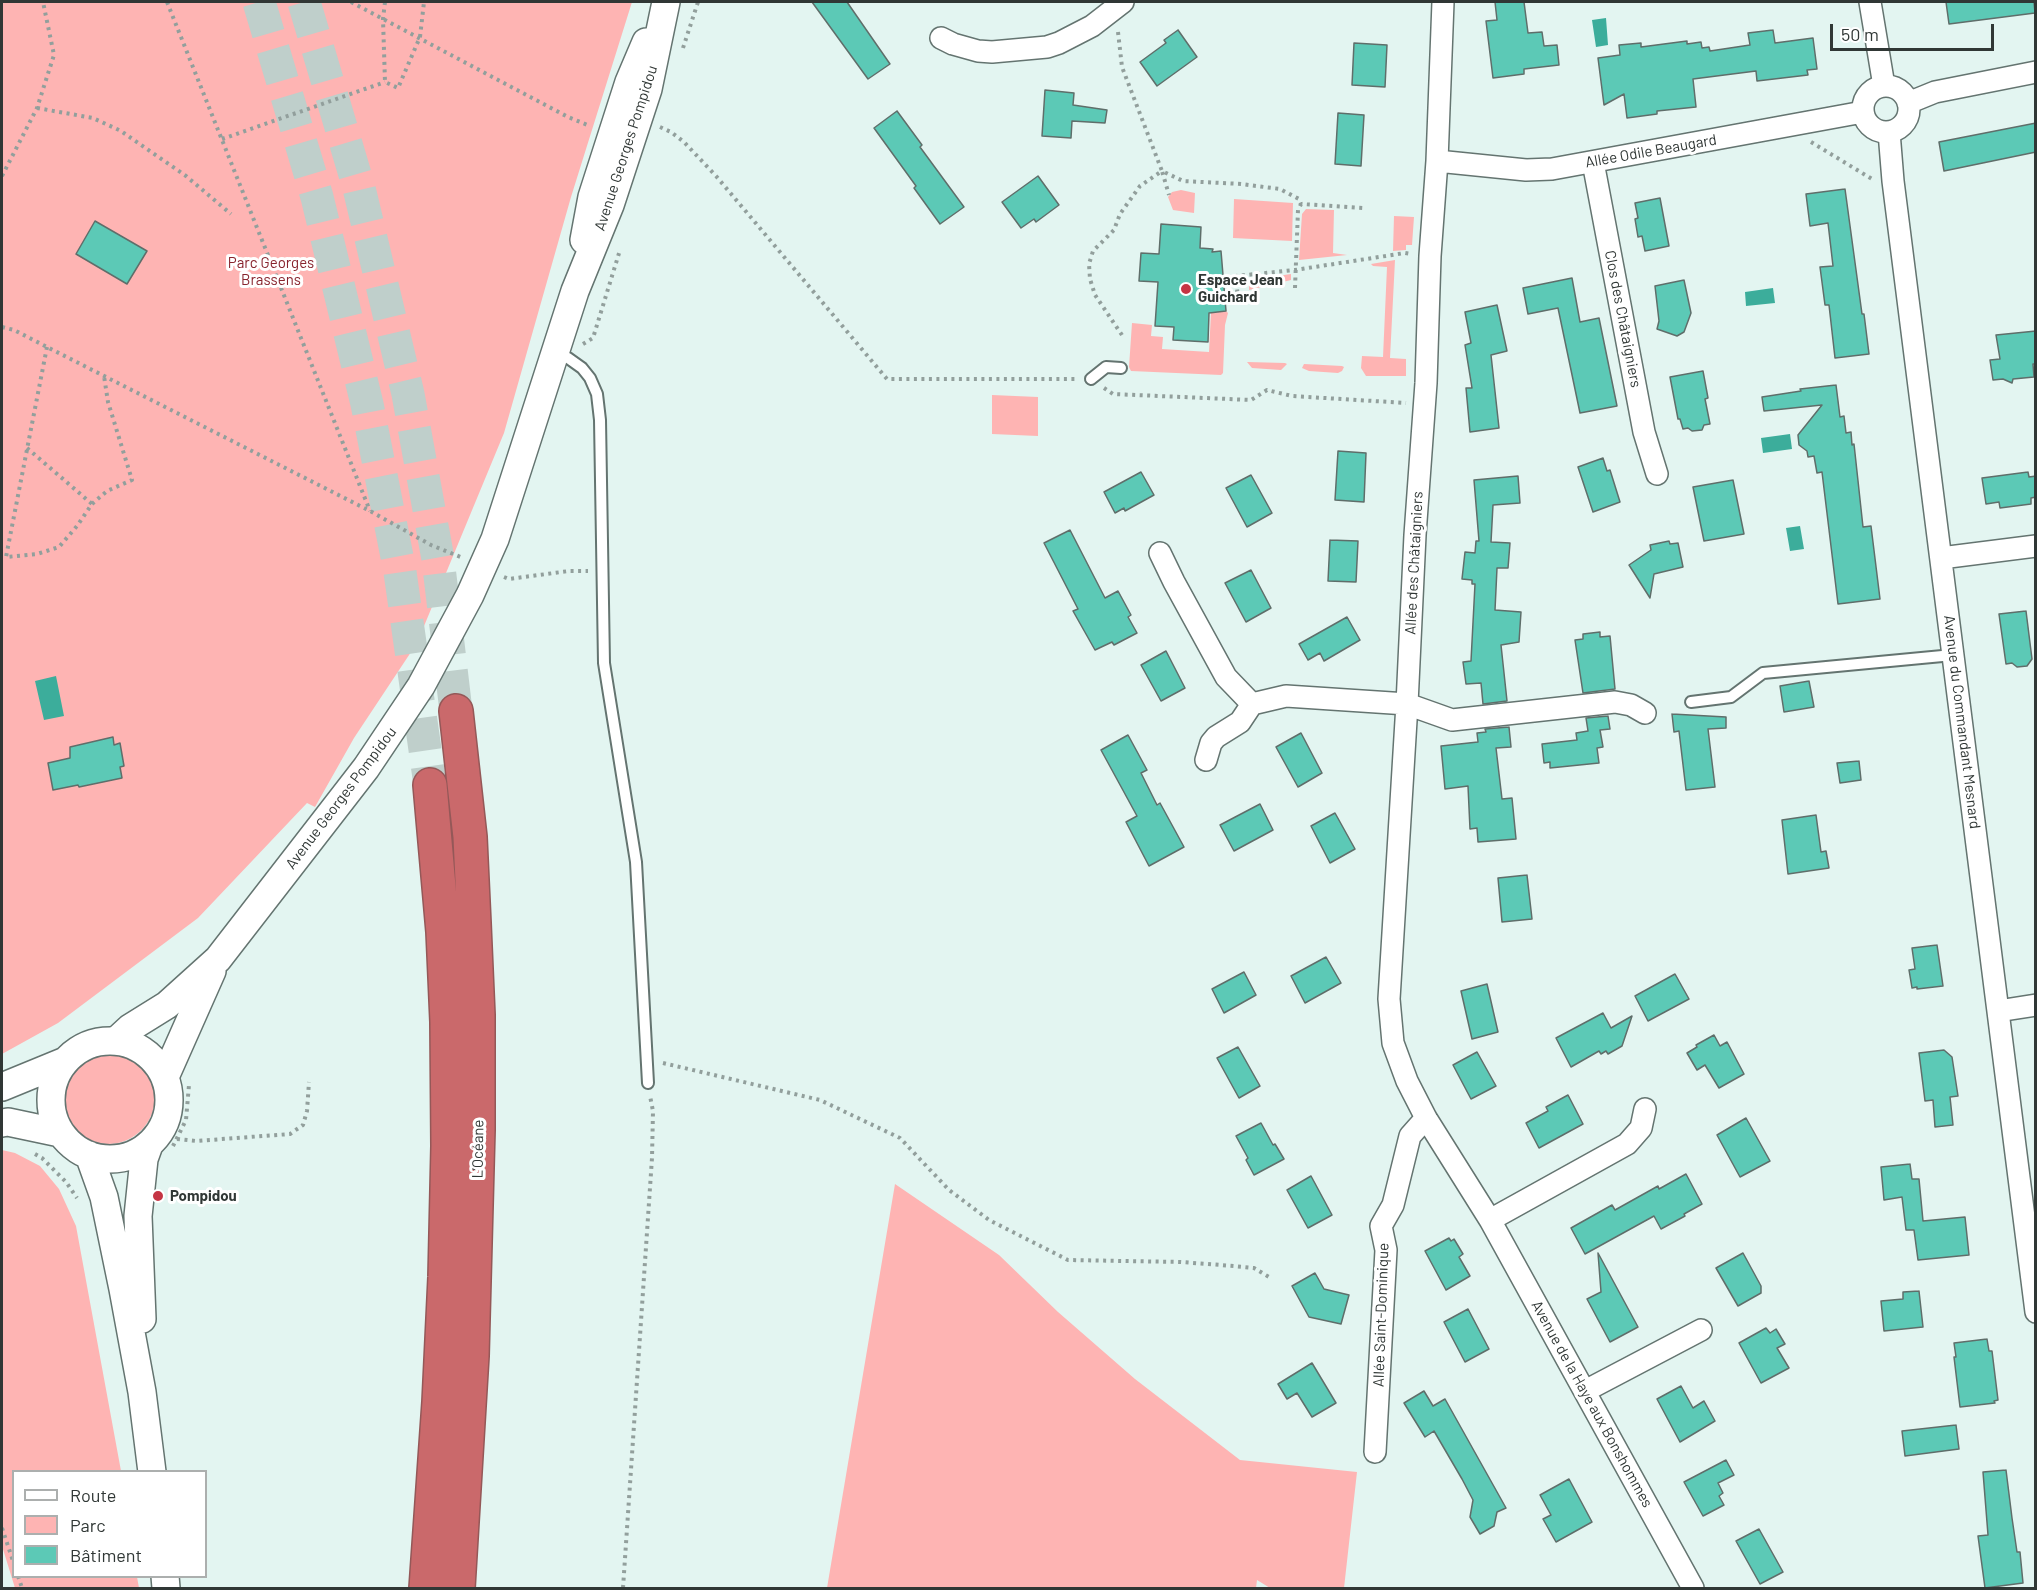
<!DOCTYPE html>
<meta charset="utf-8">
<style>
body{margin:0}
#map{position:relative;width:2037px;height:1590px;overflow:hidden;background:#e3f5f1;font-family:Barlow,sans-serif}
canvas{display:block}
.frame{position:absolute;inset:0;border:3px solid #303735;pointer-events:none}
.legend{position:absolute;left:12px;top:1470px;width:195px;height:108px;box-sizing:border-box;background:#fff;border:2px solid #acafae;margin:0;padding:8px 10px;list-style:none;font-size:18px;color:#303735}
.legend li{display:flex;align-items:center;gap:12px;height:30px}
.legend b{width:30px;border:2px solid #acafae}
.scale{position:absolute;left:1830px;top:24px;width:164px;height:27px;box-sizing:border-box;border:3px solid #303735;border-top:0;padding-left:8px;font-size:18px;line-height:21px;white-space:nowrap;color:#303735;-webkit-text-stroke:4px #fff;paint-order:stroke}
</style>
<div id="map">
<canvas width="2037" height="1590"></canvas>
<div class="frame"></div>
<ul class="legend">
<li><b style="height:8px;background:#fff"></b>Route</li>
<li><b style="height:16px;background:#feb4b3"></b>Parc</li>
<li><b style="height:16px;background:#5cc9b6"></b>Bâtiment</li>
</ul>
<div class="scale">50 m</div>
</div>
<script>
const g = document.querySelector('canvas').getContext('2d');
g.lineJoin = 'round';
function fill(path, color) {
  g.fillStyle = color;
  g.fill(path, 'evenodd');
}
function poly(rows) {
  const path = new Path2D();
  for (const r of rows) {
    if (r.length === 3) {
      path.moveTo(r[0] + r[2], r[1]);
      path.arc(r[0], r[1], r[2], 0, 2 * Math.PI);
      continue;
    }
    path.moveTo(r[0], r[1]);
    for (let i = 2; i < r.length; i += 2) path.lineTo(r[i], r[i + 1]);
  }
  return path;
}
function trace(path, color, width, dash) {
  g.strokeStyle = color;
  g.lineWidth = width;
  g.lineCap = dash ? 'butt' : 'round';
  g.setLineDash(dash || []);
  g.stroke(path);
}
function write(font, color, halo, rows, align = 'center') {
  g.font = font + ' Barlow,sans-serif';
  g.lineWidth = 6;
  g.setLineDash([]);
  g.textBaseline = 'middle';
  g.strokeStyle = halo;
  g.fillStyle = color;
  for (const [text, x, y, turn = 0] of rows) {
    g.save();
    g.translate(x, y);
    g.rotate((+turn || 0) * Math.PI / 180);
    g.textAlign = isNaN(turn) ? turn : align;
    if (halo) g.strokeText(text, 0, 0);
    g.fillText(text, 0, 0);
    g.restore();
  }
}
const green = poly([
 [2,2,632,2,571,197,504,433,417,643,354,738,315,807,307,803,198,918,58,1023,2,1054],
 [1181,190,1195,193,1194,213,1173,210,1168,197,1172,192],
 [1234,199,1293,203,1292,241,1233,238],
 [1306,209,1334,210,1333,253,1347,255,1299,260,1302,214],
 [1394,216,1414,217,1412,245,1406,245,1406,250,1393,251],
 [1395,260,1390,358,1406,359,1406,376,1366,376,1361,368,1362,356,1383,357,1387,267,1373,266,1371,264],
 [1291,274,1291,280,1249,290,1249,280],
 [1226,311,1228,313,1225,325,1223,373,1221,375,1131,371,1129,367,1132,323,1152,325,1151,336,1163,337,1162,349,1209,352,1211,313],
 [1247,362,1285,363,1287,364,1281,370,1252,368],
 [1304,364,1342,366,1344,367,1342,371,1338,373,1309,371,1302,368],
 [992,395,1038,397,1038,436,992,434],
 [108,1097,47],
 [2,1150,15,1153,40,1166,59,1189,76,1226,121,1471,14,1472,14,1576,137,1577,139,1588,15,1588,2,1546],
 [895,1184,999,1255,1058,1312,1135,1379,1240,1460,1357,1472,1344,1588,1270,1588,1257,1580,1256,1588,827,1588]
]);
const water = poly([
 [1606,18,1608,45,1596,47,1592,20],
 [1773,288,1775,303,1746,306,1745,292],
 [1790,434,1792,449,1763,453,1761,438],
 [1800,526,1804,549,1790,551,1786,528],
 [56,676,64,716,44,720,35,681]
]);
const building = poly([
 [812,2,847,2,890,64,868,79,812,2],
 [1495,2,1524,2,1528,33,1542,32,1544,46,1557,45,1559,65,1524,69,1524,74,1493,78,1486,21,1497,20,1495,2],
 [1946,2,2034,2,2035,13,1949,24,1946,2],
 [1178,30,1197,57,1157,86,1140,62,1166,43,1164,40,1178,30],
 [1773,30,1775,43,1813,38,1817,69,1807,70,1808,75,1757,81,1756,71,1693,79,1696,107,1657,111,1657,114,1627,118,1624,94,1604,105,1598,58,1620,55,1619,45,1641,43,1641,47,1687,41,1687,44,1701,42,1702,48,1709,47,1710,51,1750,45,1748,33,1773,30],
 [1354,43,1387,45,1385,87,1352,85,1354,43],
 [1045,90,1074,93,1073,105,1107,110,1105,123,1072,121,1071,138,1042,136,1045,90],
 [897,111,922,145,920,147,964,207,940,224,914,188,916,186,874,128,897,111],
 [1338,113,1364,115,1361,166,1335,164,1338,113],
 [2036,123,2036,152,1944,171,1939,142,2036,123],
 [1038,176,1059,205,1036,222,1034,219,1021,228,1002,202,1038,176],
 [1845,189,1862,314,1864,314,1869,354,1835,358,1829,305,1825,305,1820,267,1833,266,1828,223,1810,226,1806,194,1845,189],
 [1660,198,1669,246,1645,251,1642,236,1638,237,1635,219,1638,218,1635,203,1660,198],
 [95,221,147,251,127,284,76,254,95,221],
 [1161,224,1201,227,1200,248,1213,249,1212,252,1221,251,1226,311,1209,313,1208,342,1173,340,1174,327,1155,326,1158,282,1139,281,1141,253,1159,254,1161,224],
 [1572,278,1580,322,1599,318,1617,406,1580,413,1558,308,1528,314,1523,288,1572,278],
 [1684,280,1691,313,1684,332,1677,336,1657,329,1659,321,1655,286,1684,280],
 [1497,305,1507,351,1491,355,1499,428,1470,432,1466,388,1472,388,1465,345,1471,343,1465,312,1497,305],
 [2036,331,2036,364,2033,364,2034,377,2013,379,2012,383,2003,379,1993,380,1990,360,2000,359,1996,335,2036,331],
 [1703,371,1708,398,1705,399,1710,424,1704,425,1702,430,1692,431,1688,428,1683,429,1680,419,1678,419,1670,377,1703,371],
 [1836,385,1840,417,1844,416,1846,433,1851,432,1852,445,1854,444,1863,527,1871,526,1880,599,1838,604,1822,472,1817,473,1814,456,1808,457,1807,451,1799,445,1798,435,1822,405,1764,411,1762,397,1801,391,1800,389,1836,385],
 [1338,451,1366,453,1364,502,1335,500,1338,451],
 [1603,458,1607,471,1610,470,1620,502,1593,512,1578,467,1603,458],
 [1141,472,1154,495,1125,511,1124,508,1115,513,1104,492,1141,472],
 [2028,472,2029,477,2036,476,2036,497,2031,498,2031,504,2000,508,1999,502,1986,504,1982,478,2028,472],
 [1251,475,1272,513,1247,527,1226,488,1251,475],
 [1518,476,1520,503,1493,505,1491,542,1510,543,1508,568,1497,568,1495,610,1521,612,1519,642,1501,645,1507,701,1483,704,1481,683,1466,684,1463,662,1471,661,1475,584,1472,584,1472,580,1462,579,1465,552,1475,553,1476,541,1479,541,1474,480,1518,476],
 [1733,480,1744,534,1704,541,1693,487,1733,480],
 [1070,530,1105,598,1118,591,1131,615,1128,617,1137,633,1114,645,1112,642,1095,650,1073,611,1078,609,1044,543,1070,530],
 [1330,540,1358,541,1356,582,1328,581,1330,540],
 [1669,541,1670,544,1678,543,1683,567,1654,574,1650,598,1629,565,1651,550,1650,545,1669,541],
 [1251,570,1271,608,1246,622,1225,583,1251,570],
 [2026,611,2032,659,2027,666,2017,667,2012,663,2006,664,1999,614,2026,611],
 [1347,617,1360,640,1324,661,1320,653,1308,660,1299,644,1347,617],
 [1600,632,1600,637,1610,636,1615,689,1583,693,1575,640,1583,639,1583,634,1600,632],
 [1166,651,1185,688,1161,701,1141,665,1166,651],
 [1809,681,1814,707,1784,712,1780,686,1809,681],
 [1672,714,1726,717,1726,728,1708,729,1715,787,1686,790,1679,731,1674,732,1672,714],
 [1608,716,1610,729,1600,730,1603,747,1597,748,1599,763,1550,768,1550,762,1544,763,1542,744,1577,740,1576,733,1588,731,1586,718,1608,716],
 [1509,727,1511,747,1496,748,1502,799,1512,798,1516,839,1478,842,1477,828,1470,829,1468,786,1445,789,1441,746,1478,742,1477,733,1486,732,1485,729,1509,727],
 [1301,733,1322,773,1298,787,1276,747,1301,733],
 [1128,735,1147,770,1141,773,1157,805,1160,803,1184,847,1149,866,1126,822,1137,816,1101,750,1128,735],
 [113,737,114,745,120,743,124,766,120,767,122,778,79,787,78,785,53,790,48,763,70,758,70,747,113,737],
 [1859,761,1861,780,1840,783,1837,763,1859,761],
 [1260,804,1273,830,1234,851,1220,825,1260,804],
 [1335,813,1355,849,1330,863,1311,826,1335,813],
 [1816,815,1821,852,1826,851,1829,868,1788,874,1782,820,1816,815],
 [1527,875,1532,919,1502,922,1498,878,1527,875],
 [1937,945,1943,986,1917,989,1917,987,1912,988,1909,970,1915,969,1912,948,1937,945],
 [1326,957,1341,983,1305,1003,1291,976,1326,957],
 [1244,972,1256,995,1224,1013,1212,989,1244,972],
 [1675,974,1689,999,1648,1021,1635,996,1675,974],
 [1487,984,1498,1032,1472,1039,1461,991,1487,984],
 [1603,1013,1611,1028,1632,1016,1622,1046,1608,1054,1606,1051,1601,1054,1599,1051,1571,1067,1556,1038,1603,1013],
 [1714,1035,1720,1046,1727,1042,1744,1074,1719,1088,1705,1065,1697,1070,1687,1053,1697,1047,1696,1045,1714,1035],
 [1238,1047,1260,1086,1239,1098,1217,1058,1238,1047],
 [1944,1050,1952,1057,1958,1096,1950,1097,1953,1125,1935,1127,1933,1100,1925,1101,1919,1053,1944,1050],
 [1477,1052,1496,1086,1471,1099,1453,1065,1477,1052],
 [1568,1095,1583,1124,1539,1148,1526,1123,1548,1111,1546,1107,1568,1095],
 [1746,1118,1770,1161,1740,1177,1717,1135,1746,1118],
 [1261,1123,1273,1145,1275,1144,1284,1159,1254,1175,1246,1160,1248,1158,1236,1136,1261,1123],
 [1910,1164,1912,1179,1919,1179,1923,1221,1965,1217,1969,1255,1918,1260,1914,1230,1906,1230,1902,1197,1884,1200,1881,1167,1910,1164],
 [1686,1174,1702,1204,1684,1214,1685,1216,1661,1229,1654,1216,1585,1254,1571,1228,1612,1205,1615,1210,1658,1186,1659,1189,1686,1174],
 [1311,1176,1332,1215,1308,1228,1287,1190,1311,1176],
 [1449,1238,1451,1241,1454,1239,1463,1254,1459,1257,1470,1276,1446,1290,1425,1251,1449,1238],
 [1598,1253,1638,1327,1610,1342,1587,1299,1601,1292,1598,1253],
 [1743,1253,1761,1286,1761,1293,1738,1306,1716,1268,1743,1253],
 [1315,1273,1324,1289,1349,1295,1341,1324,1309,1317,1292,1286,1315,1273],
 [1919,1291,1923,1327,1884,1331,1881,1301,1903,1299,1903,1292,1919,1291],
 [1468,1309,1489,1349,1465,1362,1444,1322,1468,1309],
 [1766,1328,1770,1333,1776,1329,1785,1344,1777,1348,1789,1368,1761,1383,1739,1343,1766,1328],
 [1987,1339,1989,1351,1992,1351,1998,1400,1994,1401,1995,1403,1960,1407,1954,1357,1956,1357,1954,1343,1987,1339],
 [1312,1363,1336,1403,1312,1417,1297,1393,1287,1399,1278,1384,1312,1363],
 [1681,1386,1693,1408,1704,1401,1715,1421,1680,1442,1657,1399,1681,1386],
 [1424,1391,1433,1406,1445,1399,1506,1508,1497,1512,1494,1526,1480,1534,1470,1517,1473,1500,1462,1479,1434,1431,1425,1437,1404,1403,1424,1391],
 [1956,1425,1959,1449,1905,1456,1902,1431,1956,1425],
 [1726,1460,1734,1475,1718,1483,1723,1493,1719,1496,1724,1505,1703,1516,1684,1482,1726,1460],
 [2006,1470,2012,1518,2017,1552,2020,1552,2023,1583,1985,1588,1978,1536,1988,1535,1983,1472,2006,1470],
 [1569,1479,1592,1522,1556,1542,1543,1519,1551,1515,1540,1495,1569,1479],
 [1759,1529,1783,1572,1760,1584,1736,1541,1759,1529]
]);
const motorwayTunnel = poly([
 [259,2,317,197,367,404,400,572,430,785],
 [304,2,359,188,408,394,438,559,456,711]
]);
const path = poly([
 [167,2,370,511],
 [351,2,568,117,590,126],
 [385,2,383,19,385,82,398,88,420,37,424,2],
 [1118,32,1122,67,1162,171,1183,181,1241,184,1280,189,1299,199,1301,204,1363,208],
 [683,48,698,2],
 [37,108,93,118,121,131,186,176,231,214],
 [660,127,671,132,684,142,716,176,887,379,1075,379],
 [222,139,385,82],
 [1811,142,1872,179],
 [2,176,37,108,54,55,43,2],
 [1295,288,1298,210,1301,204],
 [1238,300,1236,276,1295,270,1405,253,1411,254],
 [2,327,14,330,47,347,370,511,431,545,463,558],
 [1122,335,1095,295,1090,279,1089,264,1093,251,1114,230,1120,214,1140,186,1162,171,1169,195],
 [583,344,593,338,620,250],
 [47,347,6,557,37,554,59,547,77,526,92,504,107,491,132,480,108,402,104,376],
 [1104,388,1113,394,1251,400,1267,390,1292,396,1406,403],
 [27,448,92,504],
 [504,577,509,579,569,571,588,571],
 [663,1063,820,1100,900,1138,949,1190,989,1220,1068,1260,1181,1262,1234,1266,1254,1268,1269,1277],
 [177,1139,196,1141,290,1134,303,1125,307,1111,309,1082],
 [173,1146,186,1120,189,1085],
 [35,1154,42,1158,66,1182,77,1198],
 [2,1528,14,1564],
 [18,1576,22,1588],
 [623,1588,652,1158,653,1111,650,1096]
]);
const service = poly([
 [557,353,568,358,582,368,590,378,597,394,600,420,604,663,636,862,648,1083],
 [1091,379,1106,367,1121,368],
 [1691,702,1731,697,1763,673,1953,655]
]);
const minor = poly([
 [1443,2,1437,161,1430,256,1426,383,1415,535,1407,704,1389,999,1393,1043,1407,1081,1426,1118,1490,1220,1693,1588],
 [1870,2,1884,86],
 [941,38,953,44,978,51,992,52,1047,47,1059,43,1092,26,1123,2],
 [1886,109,23],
 [1908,103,1935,92,2036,72],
 [1889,132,1893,181,2036,1312],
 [1437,161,1526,170,1552,169,1863,112],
 [1593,162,1644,432,1657,474],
 [1160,553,1174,582,1226,677,1252,704,1286,696,1407,704,1452,720,1615,702,1631,705,1645,713],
 [1941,558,2036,546],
 [1206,760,1211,743,1216,737,1240,722,1252,704],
 [1998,1011,2036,1005],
 [1490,1220,1627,1144,1641,1128,1645,1109],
 [1585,1391,1701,1330],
 [1375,1452,1386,1250,1381,1226,1393,1205,1410,1136,1426,1118]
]);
const tertiary = poly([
 [584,240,592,197,629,82,646,42],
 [117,1040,130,1028,167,1005,218,959,366,768,421,686,470,595,495,539,575,291,610,205,648,89,666,2],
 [110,1100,59],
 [165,1077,212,971],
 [2,1087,63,1062],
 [2,1123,8,1122,60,1133],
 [89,1155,104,1197,123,1289,142,1392,152,1472],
 [142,1319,138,1216,144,1159,149,1145],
 [165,1576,166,1588]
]);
const motorway = poly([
 [456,711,470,837,474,923,478,1015,478,1130,472,1356,458,1588],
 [426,1588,439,1402,445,1277,448,1146,447,1022,443,932,430,785]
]);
const markers = [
 [1186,289,6,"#c53544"],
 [158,1196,6,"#c53544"]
];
const streetNames = [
 ["Avenue Georges Pompidou",626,148,-72],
 ["Allée Odile Beaugard",1651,151,-10],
 ["Clos des Châtaigniers",1623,319,79],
 ["Allée des Châtaigniers",1414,563,-87],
 ["Avenue du Commandant Mesnard",1962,722,83],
 ["Avenue Georges Pompidou",341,798,-53],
 ["L’Océane",478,1149,-89],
 ["Allée Saint-Dominique",1381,1315,-88],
 ["Avenue de la Haye aux Bonshommes",1592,1404,61]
];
const parkNames = [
 ["Parc Georges",271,263],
 ["Brassens",271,280]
];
const poiNames = [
 ["Espace Jean",1198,280],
 ["Guichard",1198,297],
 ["Pompidou",170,1196]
];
fill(green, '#feb4b3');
fill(water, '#3cad9b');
fill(building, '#5cc9b6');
trace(building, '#5f6e6a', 1.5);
trace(motorwayTunnel, '#bfcfcb', 33, [33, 16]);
trace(service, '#647470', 14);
trace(minor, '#647470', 24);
trace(tertiary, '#647470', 30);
trace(motorway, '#945858', 36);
trace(path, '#929f9c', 4, [3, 4.5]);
trace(service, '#fff', 10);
trace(minor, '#fff', 21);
trace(tertiary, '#fff', 27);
trace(motorway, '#ca696b', 33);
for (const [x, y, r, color] of markers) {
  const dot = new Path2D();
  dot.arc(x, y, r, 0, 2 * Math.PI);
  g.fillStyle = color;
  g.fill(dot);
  trace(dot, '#fff', 2);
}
write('15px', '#303735', '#fff', streetNames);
write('15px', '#88242e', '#fff', parkNames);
write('bold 15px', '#303735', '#fff', poiNames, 'left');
</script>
